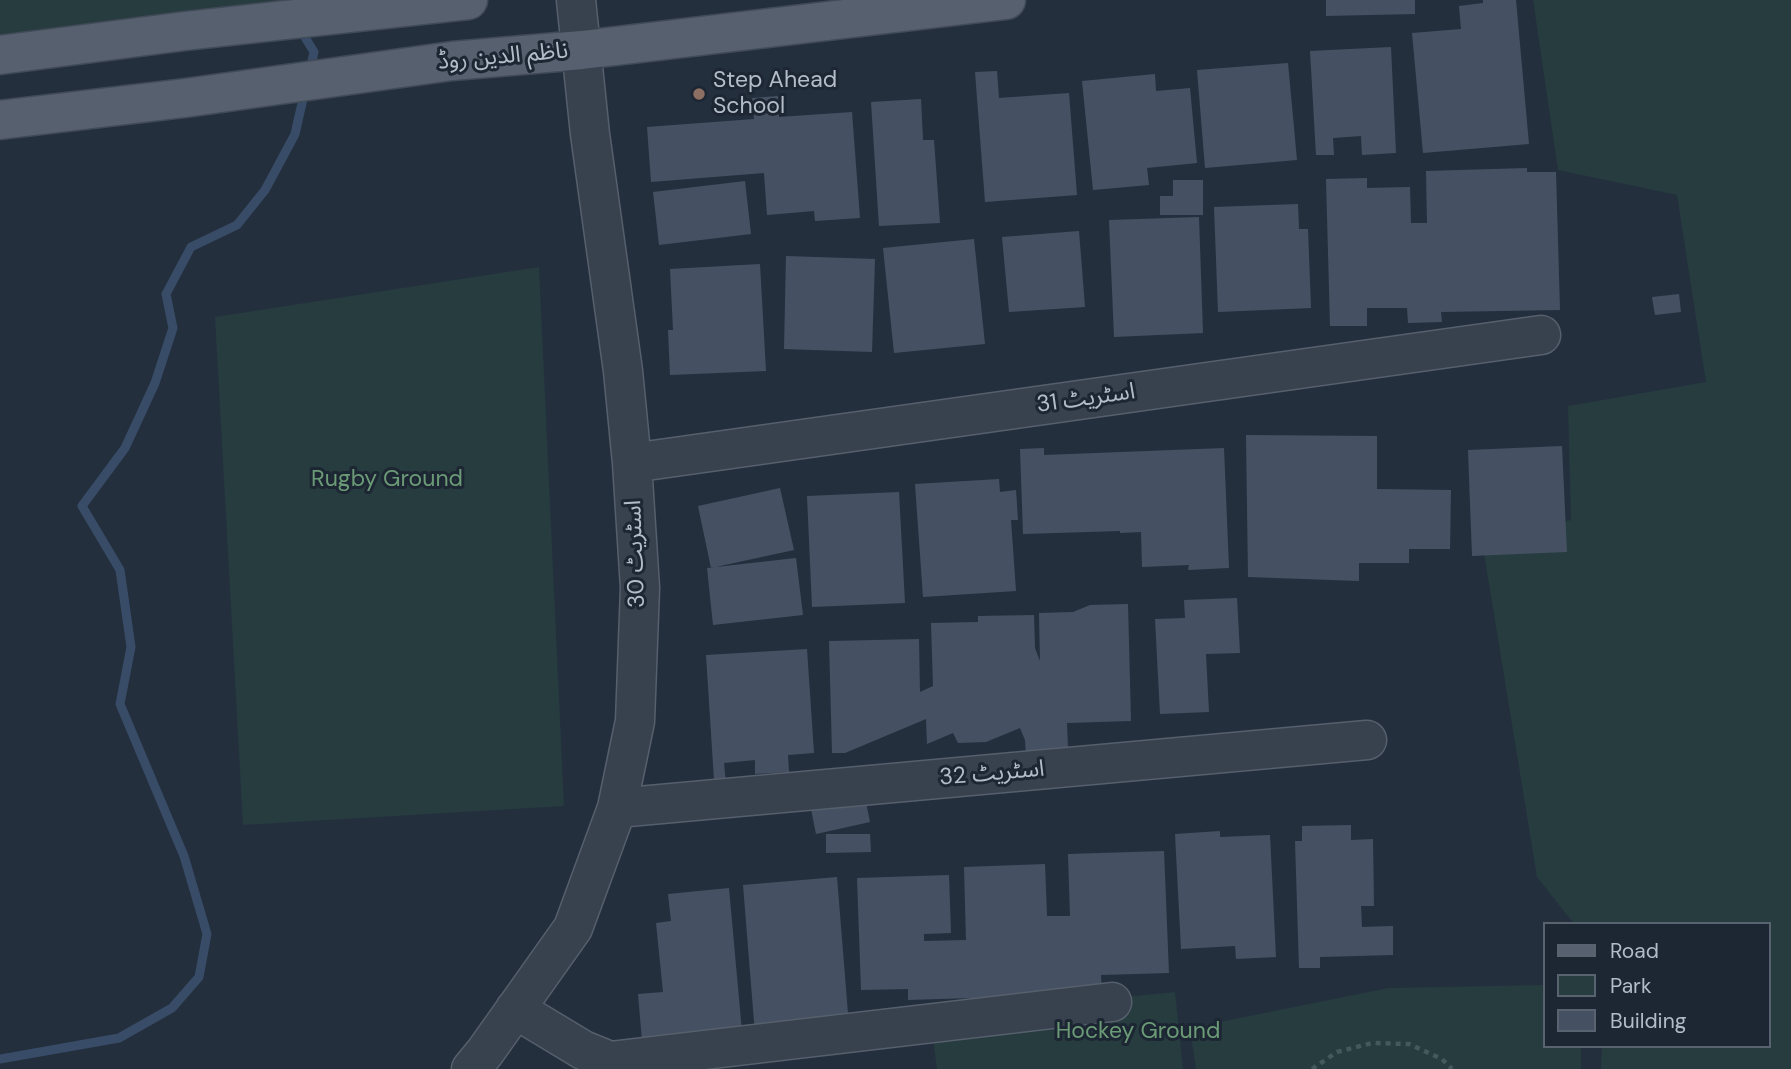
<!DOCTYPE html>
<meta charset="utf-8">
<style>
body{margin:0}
#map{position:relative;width:1791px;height:1069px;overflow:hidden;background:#242f3e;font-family:"DM Sans",sans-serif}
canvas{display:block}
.legend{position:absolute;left:1543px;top:922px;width:228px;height:126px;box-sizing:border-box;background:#1d2633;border:2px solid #59626f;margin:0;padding:9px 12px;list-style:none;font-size:21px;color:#b4bcc9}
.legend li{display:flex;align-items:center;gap:14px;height:35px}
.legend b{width:35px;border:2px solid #59626f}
</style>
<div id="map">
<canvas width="1791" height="1069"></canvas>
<ul class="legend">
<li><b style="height:9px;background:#56606e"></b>Road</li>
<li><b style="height:19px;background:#263c3f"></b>Park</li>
<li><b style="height:19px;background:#455162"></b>Building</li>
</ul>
</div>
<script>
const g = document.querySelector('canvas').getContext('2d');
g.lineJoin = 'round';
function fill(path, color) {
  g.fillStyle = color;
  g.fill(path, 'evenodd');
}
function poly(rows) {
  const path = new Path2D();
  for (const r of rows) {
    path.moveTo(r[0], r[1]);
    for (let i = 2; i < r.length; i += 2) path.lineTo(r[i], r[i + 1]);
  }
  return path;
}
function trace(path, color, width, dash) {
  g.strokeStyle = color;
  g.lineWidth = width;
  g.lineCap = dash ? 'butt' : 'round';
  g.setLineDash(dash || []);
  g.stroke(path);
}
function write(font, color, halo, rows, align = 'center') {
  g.font = font + ' "DM Sans","Noto Sans Arabic",sans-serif';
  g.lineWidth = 6;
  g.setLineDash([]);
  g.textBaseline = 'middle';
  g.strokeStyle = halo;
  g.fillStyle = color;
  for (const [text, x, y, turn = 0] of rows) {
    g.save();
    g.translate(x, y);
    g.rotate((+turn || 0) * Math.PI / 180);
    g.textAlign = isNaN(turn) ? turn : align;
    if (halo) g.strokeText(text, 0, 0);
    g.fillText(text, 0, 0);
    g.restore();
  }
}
const green = poly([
 [0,0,392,0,0,46],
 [1533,0,1791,0,1791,1069,1601,1069,1602,1046,1768,1046,1768,924,1574,924,1537,877,1482,541,1571,520,1568,406,1706,382,1677,195,1558,170],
 [539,267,564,806,243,825,215,317],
 [1544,985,1544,1046,1581,1046,1581,1069,1196,1069,1190,1028,1388,988],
 [1175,992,1183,1069,937,1069,930,1016]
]);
const stream = poly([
 [300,29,314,52,310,70],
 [0,1059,119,1038,172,1008,199,977,207,934,184,856,120,704,131,647,120,570,82,506,125,448,155,383,173,328,166,294,191,247,237,225,265,190,295,134,305,90]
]);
const building = poly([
 [1326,0,1415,0,1415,14,1326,16],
 [1483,0,1516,0,1529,144,1423,153,1412,33,1461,29,1459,6,1483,3],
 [1391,47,1396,153,1362,155,1361,136,1333,138,1334,155,1316,155,1310,51],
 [1288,63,1297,160,1205,168,1197,70],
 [997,71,999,98,1069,93,1077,195,985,202,975,72],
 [1155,74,1156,91,1190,88,1197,163,1147,168,1149,185,1093,190,1082,81],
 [778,96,779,117,852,112,860,218,815,221,814,211,767,215,764,173,651,182,647,127,754,119,752,98],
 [921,99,923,140,934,140,940,223,879,226,871,102],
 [1527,168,1527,172,1556,172,1560,310,1441,312,1442,322,1408,323,1407,308,1367,308,1367,326,1330,326,1326,179,1367,178,1367,188,1410,187,1411,223,1427,223,1426,171],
 [1173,180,1203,180,1203,215,1160,215,1160,196,1173,196],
 [745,181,751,234,659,245,653,192],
 [1298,204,1299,229,1308,229,1311,308,1218,312,1214,207],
 [1199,217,1203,333,1114,337,1109,220],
 [1079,231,1085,307,1009,312,1002,237],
 [974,239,985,344,894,353,883,248],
 [786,256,875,259,872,352,784,349],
 [760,264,766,371,670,375,668,330,673,330,670,269],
 [1679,294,1681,312,1655,315,1652,297],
 [1246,435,1377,436,1377,489,1451,490,1450,549,1409,549,1409,563,1359,563,1359,581,1248,577],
 [1562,446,1567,552,1472,556,1468,450],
 [1044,448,1044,455,1224,448,1229,568,1188,570,1189,565,1142,567,1141,532,1120,533,1120,531,1023,534,1020,449],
 [999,479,1000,492,1016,490,1018,520,1011,520,1016,591,923,597,915,484],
 [780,488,794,550,711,568,698,506],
 [899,492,905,603,812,607,807,496],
 [796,558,803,615,713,625,707,568],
 [1237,598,1240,653,1206,654,1209,712,1160,714,1155,619,1185,618,1184,600],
 [1128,604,1131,721,1067,723,1068,748,1026,756,1025,740,1020,728,986,742,958,743,953,733,927,744,926,719,845,753,832,753,829,641,919,639,920,692,933,686,931,623,978,622,978,616,1034,615,1035,648,1040,661,1039,613,1073,612,1090,605],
 [807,649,814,753,788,755,789,772,755,774,755,760,724,763,727,796,715,796,706,655],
 [863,788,870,822,816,834,809,799],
 [1351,825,1351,840,1373,839,1374,906,1361,906,1362,927,1393,926,1393,955,1320,957,1320,968,1299,968,1295,841,1302,841,1302,826],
 [1220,831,1220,837,1270,835,1276,957,1236,959,1235,946,1181,949,1175,834],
 [826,834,870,834,871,852,826,853],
 [1164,851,1169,973,1101,975,1102,994,908,1000,908,989,861,990,857,878,949,875,951,933,924,934,924,941,966,940,964,867,1045,864,1047,916,1070,916,1068,854],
 [837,877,849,1026,755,1034,743,885],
 [729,888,742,1032,642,1041,638,994,663,992,656,923,671,921,668,894]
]);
const path = poly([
 [1312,1069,1337,1052,1372,1043,1409,1044,1442,1059,1452,1069]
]);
const minor = poly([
 [632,463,1541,335],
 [617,808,1367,740],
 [515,1009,583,1050,610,1061,1112,1002],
 [471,1069,485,1052,573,928,617,808,635,721,640,588,632,463,623,371,590,134,576,0]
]);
const major = poly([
 [0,55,185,31,468,0],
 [0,120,185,98,452,61,582,50,1006,0]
]);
const markers = [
 [699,94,7,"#8d6e63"]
];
const streetNames = [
 ["ناظم الدین روڈ",503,57,-5],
 ["اسٹریٹ 31",1086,399,-8],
 ["اسٹریٹ 30",636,554,-92],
 ["اسٹریٹ 32",992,774,-5]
];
const poiNames = [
 ["Step Ahead",713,81],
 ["School",713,107]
];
const parkNames = [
 ["Rugby Ground",387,480],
 ["Hockey Ground",1138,1032]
];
fill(green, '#263c3f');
trace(stream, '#394c67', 9);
fill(building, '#455162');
trace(minor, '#565f6c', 41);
trace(major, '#414a57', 41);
trace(path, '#44595c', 4.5, [5, 5]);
trace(minor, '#38414e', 38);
trace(major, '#56606e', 38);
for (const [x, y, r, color] of markers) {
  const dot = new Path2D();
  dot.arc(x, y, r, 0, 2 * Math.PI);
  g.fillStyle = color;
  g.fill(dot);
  trace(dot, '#1d2633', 2.5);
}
write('23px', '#b4bcc9', '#1d2633', streetNames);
write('23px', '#b4bcc9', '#1d2633', poiNames, 'left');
write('23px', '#6b9a76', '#1d2633', parkNames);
</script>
